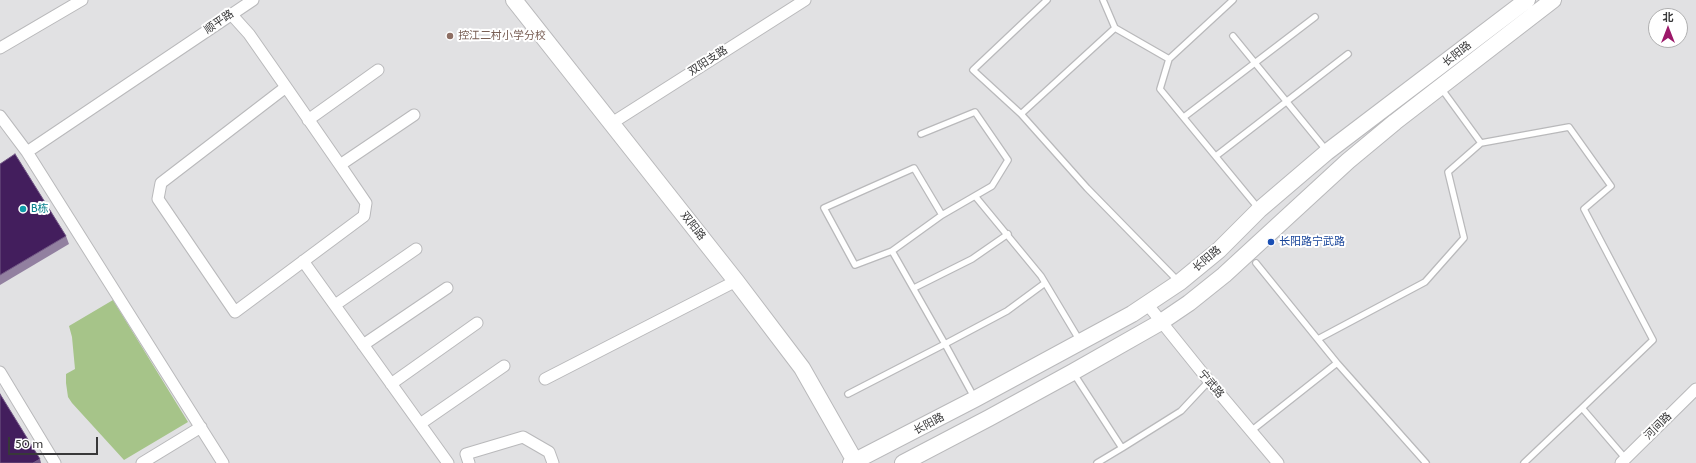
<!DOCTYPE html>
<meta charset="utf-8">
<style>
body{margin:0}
#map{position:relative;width:1696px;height:463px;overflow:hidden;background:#e1e1e3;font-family:Cabin,"Noto Sans SC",sans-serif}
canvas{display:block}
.north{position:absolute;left:1648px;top:8px;width:40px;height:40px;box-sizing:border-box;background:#fff;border:1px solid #afafb0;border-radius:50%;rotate:0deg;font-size:11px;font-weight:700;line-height:16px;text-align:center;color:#383839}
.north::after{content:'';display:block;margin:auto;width:14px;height:18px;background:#9c1869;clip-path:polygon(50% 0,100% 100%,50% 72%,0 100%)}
.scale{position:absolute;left:8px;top:437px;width:90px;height:18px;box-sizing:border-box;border:2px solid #383839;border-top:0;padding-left:5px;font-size:12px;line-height:14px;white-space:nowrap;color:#383839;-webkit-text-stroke:3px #fff;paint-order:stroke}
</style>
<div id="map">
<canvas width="1696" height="463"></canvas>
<div class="north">北</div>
<div class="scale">50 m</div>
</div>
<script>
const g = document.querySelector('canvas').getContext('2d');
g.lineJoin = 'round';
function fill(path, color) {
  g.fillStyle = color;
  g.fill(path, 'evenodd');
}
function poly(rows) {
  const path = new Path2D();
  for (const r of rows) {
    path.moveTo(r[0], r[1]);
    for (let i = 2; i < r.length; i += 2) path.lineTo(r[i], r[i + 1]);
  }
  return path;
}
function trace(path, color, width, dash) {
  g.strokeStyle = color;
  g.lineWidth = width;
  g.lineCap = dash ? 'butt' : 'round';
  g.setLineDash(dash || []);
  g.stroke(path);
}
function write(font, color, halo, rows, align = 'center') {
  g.font = font + ' Cabin,"Noto Sans SC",sans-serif';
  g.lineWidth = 4;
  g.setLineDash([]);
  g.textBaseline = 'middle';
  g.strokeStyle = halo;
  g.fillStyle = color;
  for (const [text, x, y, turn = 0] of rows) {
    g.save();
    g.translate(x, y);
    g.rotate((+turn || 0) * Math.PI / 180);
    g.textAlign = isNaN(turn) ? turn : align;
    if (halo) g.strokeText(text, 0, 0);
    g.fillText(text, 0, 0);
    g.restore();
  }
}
const green = poly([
 [113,300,188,422,124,460,72,403,68,397,66,383,66,374,75,369,72,337,69,326]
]);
const lane = poly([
 [1103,0,1115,28],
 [1233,36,1327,151],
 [1169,59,1233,0],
 [1441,88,1481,143,1569,127,1611,186,1584,209,1653,340,1582,408],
 [1021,114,973,70,1047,0],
 [1184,117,1315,17],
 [921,134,975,112,1008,160,992,186,942,215],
 [1216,156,1348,54],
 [975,196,1041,276,1080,341],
 [892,251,942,215,914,168,824,208,855,265,892,251,945,344,1007,311,1045,283],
 [1178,281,1087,188,1021,114,1115,28,1169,59,1160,89,1259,209],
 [914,288,972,259,1008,234],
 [1318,339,1425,282,1464,238,1448,172,1481,143],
 [1337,363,1426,463],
 [1074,374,1122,448,1097,463],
 [848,394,945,344,974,397],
 [1251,431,1337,363,1256,263],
 [1122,448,1181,411,1209,381],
 [1524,463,1582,408,1625,458]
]);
const street = poly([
 [231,14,249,34,286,87,340,165,366,203,364,216,235,312,158,199,161,183,286,87],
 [0,48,82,0],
 [0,116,27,152,223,463],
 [308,120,378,70],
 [612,123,805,0],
 [27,152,253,0],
 [340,165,414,115],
 [303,261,448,463],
 [1147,304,1209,381,1278,463],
 [335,305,416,249],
 [363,345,447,288],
 [0,372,55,463],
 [545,379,736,281],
 [391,384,477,323],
 [420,424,504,366],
 [142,463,201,427],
 [469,463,466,454,523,437,549,452,553,463],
 [1621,463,1696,389]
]);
const secondary = poly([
 [514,0,736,281,802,368,856,463],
 [851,463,975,399,1132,314,1180,282,1219,250,1259,210,1327,152,1527,0],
 [903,463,989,418,1073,372,1161,322,1189,303,1224,275,1348,161,1395,122,1553,0]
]);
const wall = poly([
 [0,164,66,236,69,244,0,285]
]);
const shadedWall = poly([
 [40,459,41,463,33,463]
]);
const building = poly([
 [15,154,66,236,0,275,0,164,15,154],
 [0,394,40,459,33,463,0,463,0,394]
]);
const markers = [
 [450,36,4,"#8d6e63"],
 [23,209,4,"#0f9aa8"],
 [1271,242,4,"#1a4fb4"]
];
const streetNames = [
 ["顺平路",219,22,-34],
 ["长阳路",1457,54,-38],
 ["双阳支路",708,61,-33],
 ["双阳路",693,226,52],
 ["长阳路",1207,259,-40],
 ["宁武路",1211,384,50],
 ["长阳路",929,424,-28],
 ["河间路",1658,426,-45]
];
const educationNames = [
 ["控江二村小学分校",458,36]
];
const cultureNames = [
 ["B栋",31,209]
];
const transitNames = [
 ["长阳路宁武路",1279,242]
];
fill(green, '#a6c489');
trace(lane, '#b9b9bb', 8);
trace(street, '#b9b9bb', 13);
trace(secondary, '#b9b9bb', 18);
trace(lane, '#fff', 5.5);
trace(street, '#fff', 11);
trace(secondary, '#fff', 16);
fill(wall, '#9280a0');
fill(shadedWall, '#725885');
fill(building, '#431e5d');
trace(building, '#725885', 1);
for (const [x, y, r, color] of markers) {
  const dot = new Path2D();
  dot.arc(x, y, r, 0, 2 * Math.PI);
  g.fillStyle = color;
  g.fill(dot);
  trace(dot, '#fff', 1.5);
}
write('11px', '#383839', '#fff', streetNames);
write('11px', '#785e54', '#fff', educationNames, 'left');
write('11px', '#0d838f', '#fff', cultureNames, 'left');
write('11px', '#164399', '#fff', transitNames, 'left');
</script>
